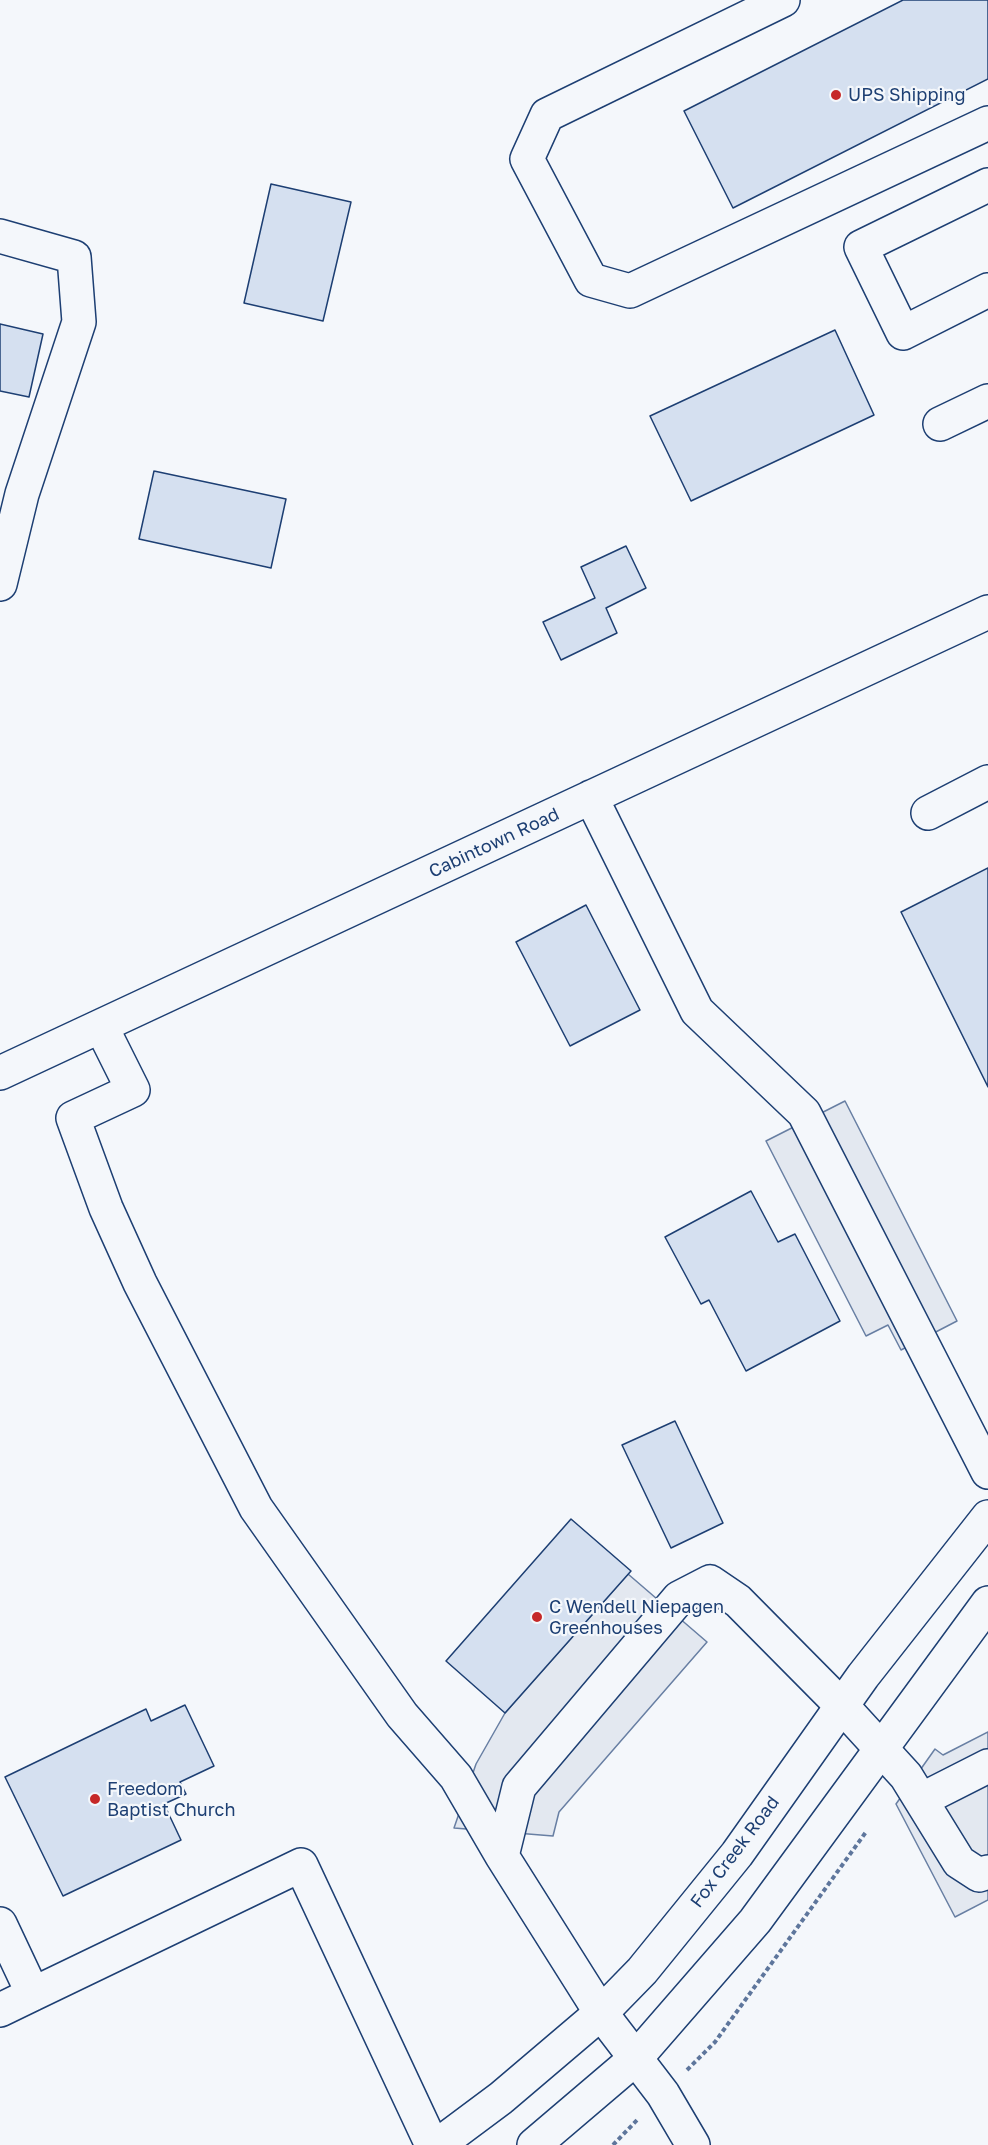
<!DOCTYPE html>
<style>
body{margin:0}
canvas{display:block;background:#f4f7fb}
</style>
<canvas width="988" height="2145"></canvas>
<script>
const g = document.querySelector('canvas').getContext('2d');
g.lineJoin = 'round';
function fill(path, color) {
  g.fillStyle = color;
  g.fill(path, 'evenodd');
}
function poly(rows) {
  const path = new Path2D();
  for (const r of rows) {
    path.moveTo(r[0], r[1]);
    for (let i = 2; i < r.length; i += 2) path.lineTo(r[i], r[i + 1]);
  }
  return path;
}
function trace(path, color, width, dash) {
  g.strokeStyle = color;
  g.lineWidth = width;
  g.lineCap = dash ? 'butt' : 'round';
  g.setLineDash(dash || []);
  g.stroke(path);
}
function write(font, color, halo, rows, align = 'center') {
  g.font = font + ' "Golos Text",sans-serif';
  g.lineWidth = 4.5;
  g.setLineDash([]);
  g.textBaseline = 'middle';
  g.strokeStyle = halo;
  g.fillStyle = color;
  for (const [text, x, y, turn = 0] of rows) {
    g.save();
    g.translate(x, y);
    g.rotate((+turn || 0) * Math.PI / 180);
    g.textAlign = isNaN(turn) ? turn : align;
    if (halo) g.strokeText(text, 0, 0);
    g.fillText(text, 0, 0);
    g.restore();
  }
}
const parking = poly([
 [845,1101,957,1321,901,1350,888,1325,866,1336,766,1141,845,1101],
 [628,1574,707,1642,559,1812,553,1836,454,1828,476,1764,505,1713,628,1574],
 [988,1732,988,1900,955,1917,896,1804,935,1749,943,1755,988,1732]
]);
const building = poly([
 [903,0,988,0,988,79,733,208,684,111,903,0],
 [271,184,351,202,323,321,244,303,271,184],
 [0,324,43,334,29,397,0,391,0,324],
 [835,330,874,415,691,501,650,416,835,330],
 [154,471,286,499,271,568,139,539,154,471],
 [626,546,646,588,606,608,617,633,561,660,543,622,595,598,581,567,626,546],
 [988,868,988,1087,901,912,988,868],
 [586,905,640,1010,570,1046,516,942,586,905],
 [751,1191,778,1242,795,1234,840,1321,746,1371,709,1300,701,1304,665,1237,751,1191],
 [675,1421,723,1523,671,1548,622,1445,675,1421],
 [571,1519,631,1571,505,1713,446,1661,571,1519],
 [185,1705,214,1766,180,1782,186,1794,164,1804,181,1840,63,1896,5,1777,146,1709,151,1721,185,1705]
]);
const path = poly([
 [687,2070,715,2042,866,1832],
 [613,2145,639,2118]
]);
const minor = poly([
 [783,0,547,115,527,159,591,280,630,291,988,123],
 [988,185,861,247,903,333,988,290],
 [0,236,74,257,79,322,22,494,0,584],
 [940,424,988,401],
 [591,797,697,1011,804,1113,988,1472],
 [928,813,988,782],
 [101,1026,133,1090,73,1118,106,1208,140,1283,256,1508,402,1715,456,1777,502,1856],
 [0,1073,988,612],
 [921,1800,988,1766],
 [0,1924,33,1994,301,1865,432,2145],
 [0,2010,33,1994],
 [693,2145,663,2094,601,2013,502,1856,519,1787,679,1598,710,1582,738,1601,842,1706,906,1776,959,1862,979,1875,988,1872]
]);
const major = poly([
 [438,2145,501,2098,601,2013,642,1971,737,1854,863,1676,988,1517],
 [534,2145,635,2059,755,1921,988,1603]
]);
const markers = [
 [836,95,6,"#c62828"],
 [537,1617,6,"#c62828"],
 [95,1799,6,"#c62828"]
];
const poiNames = [
 ["UPS Shipping",848,95],
 ["C Wendell Niepagen",549,1607],
 ["Greenhouses",549,1628],
 ["Freedom",107,1789],
 ["Baptist Church",107,1810]
];
const streetNames = [
 ["Cabintown Road",494,843,-25],
 ["Fox Creek Road",735,1852,-53]
];
fill(parking, '#e3e8f0');
trace(parking, '#687fa3', 1.5);
fill(building, '#d5e0f0');
trace(building, '#1d3f73', 1.5);
trace(minor, '#1d3f73', 36);
trace(major, '#1d3f73', 36);
trace(path, '#5e769c', 4, [4.5, 3]);
trace(minor, '#f4f7fb', 33);
trace(major, '#f4f7fb', 33);
for (const [x, y, r, color] of markers) {
  const dot = new Path2D();
  dot.arc(x, y, r, 0, 2 * Math.PI);
  g.fillStyle = color;
  g.fill(dot);
  trace(dot, '#f4f7fb', 2);
}
write('18px', '#1d3f73', '#f4f7fb', poiNames, 'left');
write('18px', '#1d3f73', '#f4f7fb', streetNames);
</script>
